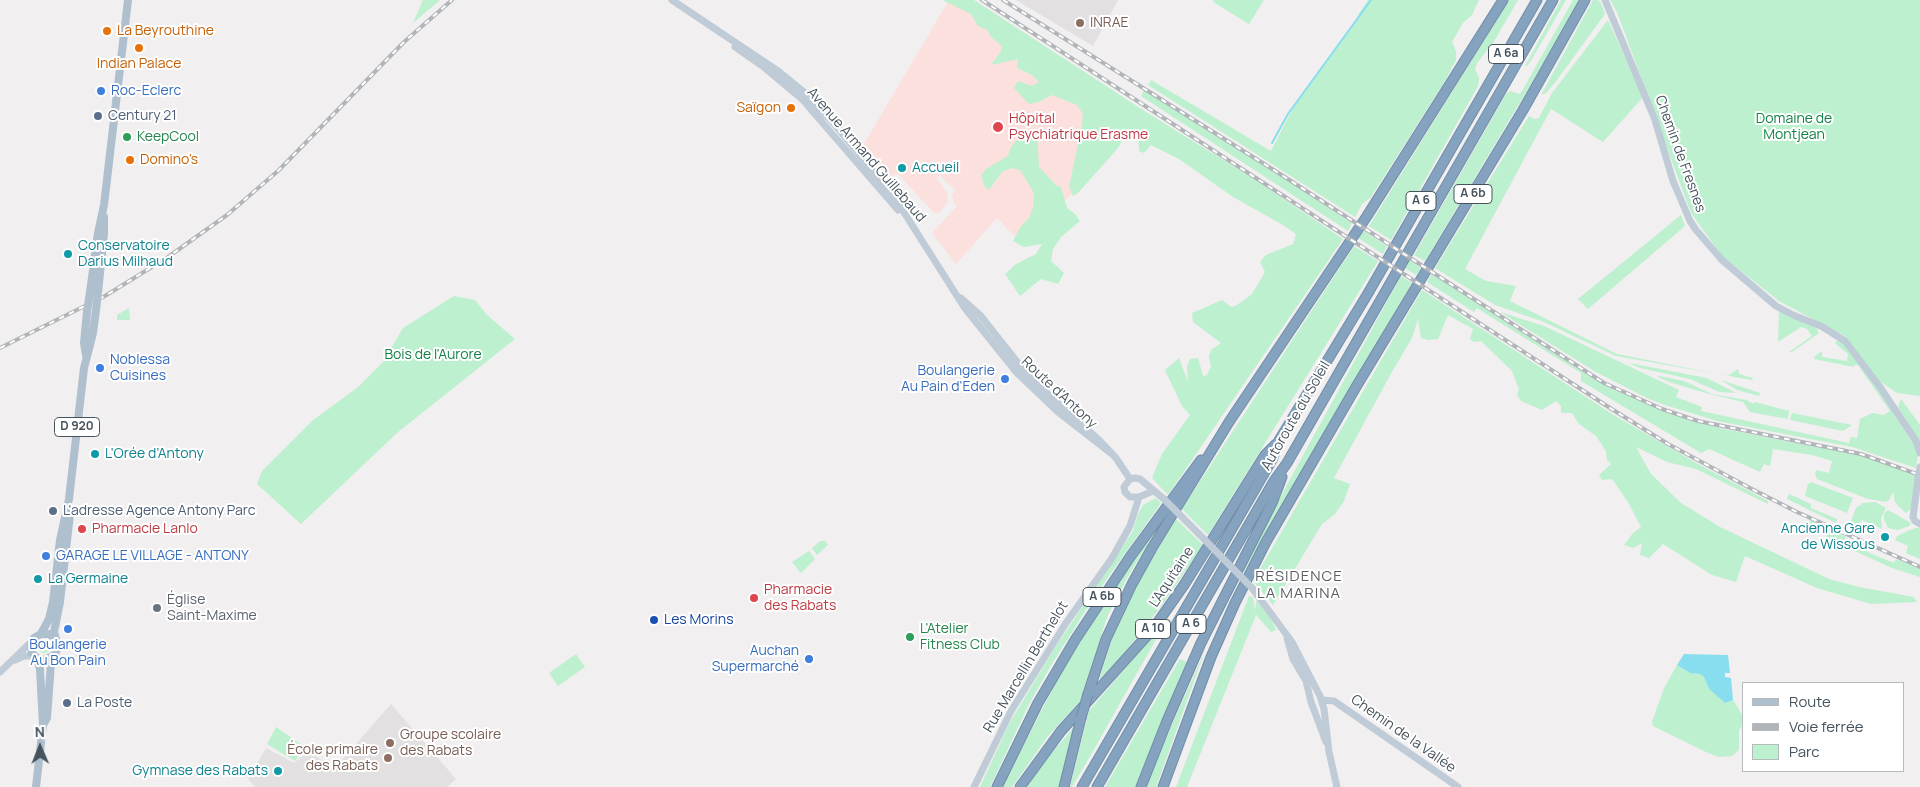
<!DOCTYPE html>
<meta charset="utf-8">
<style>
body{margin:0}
#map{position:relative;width:1920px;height:787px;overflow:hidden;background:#f1efef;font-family:Manrope,sans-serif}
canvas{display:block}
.legend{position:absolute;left:1742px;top:682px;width:162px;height:90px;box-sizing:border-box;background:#fff;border:1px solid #b5babe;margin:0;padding:6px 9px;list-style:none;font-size:15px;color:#46535d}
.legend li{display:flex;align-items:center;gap:10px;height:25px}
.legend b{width:25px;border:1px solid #b5babe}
.north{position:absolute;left:15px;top:722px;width:50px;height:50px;-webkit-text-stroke:4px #fff;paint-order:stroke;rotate:359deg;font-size:14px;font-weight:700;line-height:20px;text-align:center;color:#46535d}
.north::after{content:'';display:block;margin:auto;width:18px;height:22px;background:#46535d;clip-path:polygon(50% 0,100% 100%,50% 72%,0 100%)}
</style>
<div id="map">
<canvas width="1920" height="787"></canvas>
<ul class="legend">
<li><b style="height:6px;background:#aebfce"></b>Route</li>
<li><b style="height:6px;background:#b1b4b9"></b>Voie ferrée</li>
<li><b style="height:14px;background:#bcf0ce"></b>Parc</li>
</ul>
<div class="north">N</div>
</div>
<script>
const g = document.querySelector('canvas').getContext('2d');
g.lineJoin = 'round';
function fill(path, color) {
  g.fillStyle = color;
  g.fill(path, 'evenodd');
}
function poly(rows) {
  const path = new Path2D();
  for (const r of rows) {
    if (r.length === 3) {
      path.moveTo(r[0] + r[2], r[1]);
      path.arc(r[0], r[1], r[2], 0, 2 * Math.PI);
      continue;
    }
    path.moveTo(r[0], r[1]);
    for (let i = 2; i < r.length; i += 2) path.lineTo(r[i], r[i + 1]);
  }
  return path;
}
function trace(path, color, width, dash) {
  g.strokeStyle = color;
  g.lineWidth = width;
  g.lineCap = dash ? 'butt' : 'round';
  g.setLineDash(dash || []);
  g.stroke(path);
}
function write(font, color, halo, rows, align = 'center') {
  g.font = font + ' Manrope,sans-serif';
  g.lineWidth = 4;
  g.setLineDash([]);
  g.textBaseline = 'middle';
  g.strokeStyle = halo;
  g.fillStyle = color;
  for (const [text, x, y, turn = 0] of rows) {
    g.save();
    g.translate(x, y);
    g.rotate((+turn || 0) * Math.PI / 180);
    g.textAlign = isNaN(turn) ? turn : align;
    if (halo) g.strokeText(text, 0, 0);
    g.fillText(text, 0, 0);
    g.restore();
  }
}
const education = poly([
 [1016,0,1118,0,1093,46],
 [391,704,456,779,447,787,255,787,248,779,266,748,294,763,309,751,334,769]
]);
const medical = poly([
 [949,0,1134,109,1079,187,1021,243,997,218,956,264,932,233,957,206,954,203,952,194,956,191,940,176,937,178,948,195,948,202,939,213,934,213,897,173,892,177,864,144]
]);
const green = poly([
 [423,0,440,0,413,23],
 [943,0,974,0,1146,112,1254,179,1343,239,1168,495,1152,478,1162,454,1190,415,1182,406,1165,370,1179,358,1188,382,1187,366,1190,359,1198,358,1203,376,1207,375,1211,366,1209,357,1211,350,1221,343,1193,322,1192,313,1222,300,1231,307,1237,305,1252,294,1265,272,1260,262,1266,255,1293,244,1296,234,1283,225,1233,197,1179,159,1151,145,1144,153,1139,151,1138,131,1133,130,1126,133,1118,148,1079,192,1073,196,1069,187,1082,125,1083,114,1077,105,1052,95,1039,102,1029,104,1014,88,1018,81,1032,86,1039,82,1032,75,1017,68,1018,59,991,65,1001,51,1002,46,992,38,987,30,978,26,971,14],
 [1214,0,1264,0,1249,24,1213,2],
 [1368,0,1479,0,1472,15,1462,24,1452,42,1456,51,1456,60,1445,81,1371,197,1362,204,1355,217,1148,85,1151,80,1271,151,1292,110,1360,16,1358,15],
 [1509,0,1518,0,1493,43,1477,63,1475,69,1479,78,1478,86,1391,240,1369,226],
 [1561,0,1566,0,1532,59,1527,66,1525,66],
 [1573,0,1579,0,1528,89,1425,261,1414,255,1506,94,1511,91,1519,94,1522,91],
 [1593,0,1598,0,1601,3,1605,14,1557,80,1546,93,1541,95],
 [1610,0,1920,0,1920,396,1897,393,1878,380,1845,336,1779,301,1722,256,1691,213,1617,12],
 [1608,20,1643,97,1603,142,1551,109,1465,269,1486,281,1516,286,1510,301,1617,354,1728,376,1738,369,1739,374,1753,378,1752,380,1616,356,1544,322,1495,305,1435,268,1529,116,1534,119,1539,118,1552,93],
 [1144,90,1255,159,1352,223,1348,231,1141,96],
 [1028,131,1037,136,1039,167,1056,185,1061,187,1067,208,1075,214,1080,221,1061,237,1053,249,1051,261,1064,273,1058,284,1041,279,1020,296,1005,274,1016,264,1036,254,1042,244,1024,247,1013,241,1021,226,1029,218,1033,208,1034,193,1020,170,1011,168,1002,172,989,190,985,187,981,176,986,169,1008,156,1011,147,1017,140],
 [1681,215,1685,226,1588,309,1578,299],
 [1364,231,1387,246,1383,254,1358,238],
 [1354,246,1378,261,1208,535,1182,509],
 [1410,260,1421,268,1416,275,1405,268],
 [1432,274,1586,374,1613,389,1656,408,1724,429,1864,456,1900,468,1915,475,1911,509,1906,513,1899,507,1895,502,1893,492,1889,500,1886,502,1868,499,1817,479,1815,474,1816,470,1829,473,1832,461,1812,455,1773,449,1770,466,1764,464,1760,472,1709,449,1701,453,1581,381,1581,373,1483,312,1477,308,1474,312,1427,282],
 [1401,276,1412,283,1244,571,1241,569],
 [1422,290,1612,414,1698,464,1768,501,1768,504,1696,469,1667,462,1636,447,1651,474,1681,503,1720,527,1829,579,1859,587,1914,597,1917,602,1871,604,1817,588,1745,556,1736,582,1712,575,1663,544,1649,558,1640,555,1642,543,1633,548,1624,545,1633,533,1641,527,1628,502,1612,479,1602,480,1599,475,1611,464,1607,460,1606,451,1596,436,1579,424,1572,413,1561,413,1561,406,1556,401,1542,410,1521,401,1517,395,1519,389,1512,371,1481,341,1474,342,1470,339,1473,329,1448,315,1438,339,1428,340,1421,338,1418,319,1412,338,1393,370,1334,478,1350,484,1344,501,1335,514,1322,524,1273,605,1253,581],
 [454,296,475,300,487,315,515,339,398,432,301,524,257,484,262,471,312,421,358,387,383,362,403,328],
 [129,308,130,320,117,320,117,315],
 [1779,311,1816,327,1819,333,1792,352,1789,352,1812,336,1807,329,1801,327,1778,342],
 [1500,312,1544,326,1679,390,1676,397,1702,407,1701,411,1849,443,1851,437,1857,438,1860,419,1872,413,1884,415,1890,411,1858,365,1854,365,1854,367,1814,359,1815,356,1822,351,1822,357,1847,361,1848,354,1835,343,1839,339,1859,361,1915,446,1918,455,1916,468,1852,447,1717,421,1662,404,1647,398,1594,371],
 [1629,363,1707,378,1736,393,1719,392,1690,379,1640,368],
 [1659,376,1684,381,1712,394,1746,400,1754,404,1755,402,1789,411,1788,419,1750,412,1743,402,1706,393,1669,382,1658,377],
 [1721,380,1760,393,1759,396,1737,390],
 [1901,399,1920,425,1920,442,1898,407],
 [1792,413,1852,425,1843,431,1790,420],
 [1811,482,1853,498,1847,513,1805,496,1808,484],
 [1789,494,1811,504,1811,508,1837,519,1836,523,1787,499],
 [1156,498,1161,503,1094,597,1050,667,1028,706,990,787,980,787,1009,724,1054,649,1133,531,1138,514,1143,505],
 [1875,502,1886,508,1881,518,1882,529,1862,520,1858,527,1851,521,1856,508,1863,503],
 [1888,510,1911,523,1909,526,1898,530,1888,528,1884,519,1884,514],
 [1176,519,1203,545,1162,605,1122,656,1099,680,1113,636,1124,611,1141,577],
 [1810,520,1846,537,1845,540,1868,550,1867,552,1894,563,1896,559,1920,569,1920,577,1892,568,1826,538,1828,533,1808,523],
 [1156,527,1158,528,1127,578,1107,617,1081,700,1048,736,1012,787,1002,787,1066,663],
 [1915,528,1920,528,1920,559,1906,553,1908,546,1895,540,1897,536],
 [820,541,825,541,828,545,817,555,812,548],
 [809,551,815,559,801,573,792,562],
 [1249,596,1253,597,1255,611,1256,601,1259,603,1271,619,1276,630,1271,632,1256,615,1187,787,1176,787],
 [1168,618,1092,753,1072,787,1070,787,1089,711],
 [44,647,6],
 [1205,651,1156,787,1147,787,1161,749],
 [576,654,585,667,558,686,549,673],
 [1180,659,1187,662,1138,787,1105,787],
 [1677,665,1690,673,1700,674,1704,677,1709,689,1725,703,1733,700,1744,718,1744,723,1739,730,1739,750,1732,756,1719,757,1708,753,1653,726,1652,722,1664,688],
 [1075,726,1059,787,1027,787,1043,763],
 [276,727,305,747,295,761,267,744]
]);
const water = poly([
 [1684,654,1728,655,1730,673,1725,673,1725,677,1731,678,1733,700,1725,703,1709,689,1704,677,1700,674,1690,673,1677,665]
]);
const stream = poly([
 [1272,143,1288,114,1371,0]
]);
const secondary = poly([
 [672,0,778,71,804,92,836,126,893,195,964,307,1017,373,1058,412,1112,454],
 [1605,0,1655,120,1673,181,1690,221,1696,230,1722,260,1776,306,1793,315,1821,326,1845,341,1880,387,1916,441,1920,453],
 [735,47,765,68,802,99,898,210],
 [961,298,980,315,1029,377,1098,439,1116,458,1130,479],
 [1918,479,1913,517,1915,521,1920,524],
 [1153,491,1139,497,1130,497,1125,492,1124,487,1130,479,1135,478,1140,479,1164,499],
 [1179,514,1205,540],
 [1252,588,1292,642,1320,696,1324,709,1329,752,1337,787],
 [1287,638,1293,659,1306,681,1311,702,1326,742],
 [15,660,24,656,34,656],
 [0,672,32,641],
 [1322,700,1334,701,1458,787],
 [974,787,1011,711,1066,623,1112,558,1130,526,1139,497]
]);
const primary = poly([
 [99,283,104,233,104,217],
 [91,285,98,233,104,205,128,0],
 [86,355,84,343,87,312],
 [41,634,49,619,53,602,60,540,69,499,84,368,93,333,96,310],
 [55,655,44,660,37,658,32,653,31,645,34,638,41,634,49,634,55,639],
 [43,725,47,718,51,663,58,647,54,632,60,602,70,514],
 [36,787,43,725,40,669,37,658]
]);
const highway = poly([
 [1088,694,1106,639,1132,584,1152,548,1229,422,1367,216,1503,0],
 [997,787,1038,703,1075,640,1130,557,1201,460],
 [1020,787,1061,731,1153,629,1184,585,1265,455,1276,444],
 [1064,787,1081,718],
 [1082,787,1273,458,1278,442,1367,295,1537,0],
 [1097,787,1274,481,1287,463,1553,0],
 [1141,787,1167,721,1201,643,1272,503,1282,477],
 [1163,787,1211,657,1235,603,1266,542,1356,387,1523,110,1585,0]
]);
const rail = poly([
 [982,0,1610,408,1668,444,1748,487,1797,512,1920,567],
 [1003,0,1277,172,1604,383,1662,409,1698,421,1861,454,1920,475],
 [0,348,105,296,168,257,227,215,279,170,404,42,452,0]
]);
const secondaryBridge = poly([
 [1918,479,1920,467],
 [1164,499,1179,514],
 [1205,540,1252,588]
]);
const primaryBridge = poly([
 [96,310,99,283],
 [87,312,91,285]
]);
const highwayBridge = poly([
 [1081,718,1088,694]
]);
const markers = [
 [1080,23,5,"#8d6e63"],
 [107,31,5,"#e8710a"],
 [139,48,5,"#e8710a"],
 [101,91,5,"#3f7fe0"],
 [791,108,5,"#e8710a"],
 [98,116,5,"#5c6f8a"],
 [998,127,6,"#e0444e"],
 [127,137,5,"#2e9e5b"],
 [130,160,5,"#e8710a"],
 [902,168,5,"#0f9aa8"],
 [68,254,5,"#0f9aa8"],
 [100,368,5,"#3f7fe0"],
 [1005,379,5,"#3f7fe0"],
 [95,454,5,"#0f9aa8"],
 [53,511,5,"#5c6f8a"],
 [82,529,5,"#e0444e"],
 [1885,537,5,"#0f9aa8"],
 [46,556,5,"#3f7fe0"],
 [38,579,5,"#0f9aa8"],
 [754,598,5,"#e0444e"],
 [157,608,5,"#6b7280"],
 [654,620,5,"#1a4fb4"],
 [68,629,5,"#3f7fe0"],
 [910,637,5,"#2e9e5b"],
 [809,659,5,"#3f7fe0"],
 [67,703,5,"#5c6f8a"],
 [390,743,5,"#8d6e63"],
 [388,758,5,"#8d6e63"],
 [278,771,5,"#0f9aa8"]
];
const shields = [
 [1506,54,35],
 [1473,194,38],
 [1421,201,30],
 [77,427,45],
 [1102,597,38],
 [1191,624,30],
 [1153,629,35]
];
const shieldNames = [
 ["A 6a",1506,54],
 ["A 6b",1473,194],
 ["A 6",1421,201],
 ["D 920",77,427],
 ["A 6b",1102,597],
 ["A 6",1191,624],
 ["A 10",1153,629]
];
const educationNames = [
 ["INRAE",1090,23],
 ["Groupe scolaire",400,735],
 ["des Rabats",400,751],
 ["École primaire",378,750,"right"],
 ["des Rabats",378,766,"right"]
];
const foodNames = [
 ["La Beyrouthine",117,31],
 ["Indian Palace",139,64,"center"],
 ["Saïgon",781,108,"right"],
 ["Domino's",140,160]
];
const shopNames = [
 ["Roc-Eclerc",111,91],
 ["Noblessa",110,360],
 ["Cuisines",110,376],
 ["Boulangerie",995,371,"right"],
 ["Au Pain d'Eden",995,387,"right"],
 ["GARAGE LE VILLAGE - ANTONY",56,556],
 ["Boulangerie",68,645,"center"],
 ["Au Bon Pain",68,661,"center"],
 ["Auchan",799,651,"right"],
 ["Supermarché",799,667,"right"]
];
const serviceNames = [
 ["Century 21",108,116],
 ["L'adresse Agence Antony Parc",63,511],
 ["La Poste",77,703]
];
const healthNames = [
 ["Hôpital",1009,119],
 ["Psychiatrique Erasme",1009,135],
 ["Pharmacie Lanlo",92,529],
 ["Pharmacie",764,590],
 ["des Rabats",764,606]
];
const parkNames = [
 ["Domaine de",1794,119],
 ["Montjean",1794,135],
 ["Bois de l'Aurore",433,355]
];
const leisureNames = [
 ["KeepCool",137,137],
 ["L'Atelier",920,629],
 ["Fitness Club",920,645]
];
const streetNames = [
 ["Chemin de Fresnes",1680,154,70],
 ["Avenue Armand Guillebaud",866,155,49],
 ["Route d'Antony",1059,393,43],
 ["Autoroute du Soleil",1296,416,-60],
 ["L'Aquitaine",1172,577,-57],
 ["Rue Marcellin Berthelot",1026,667,-59],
 ["Chemin de la Vallée",1403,734,35]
];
const cultureNames = [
 ["Accueil",912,168],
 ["Conservatoire",78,246],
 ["Darius Milhaud",78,262],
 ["L’Orée d’Antony",105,454],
 ["Ancienne Gare",1875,529,"right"],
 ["de Wissous",1875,545,"right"],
 ["La Germaine",48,579],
 ["Gymnase des Rabats",268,771,"right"]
];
const worshipNames = [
 ["Église",167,600],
 ["Saint-Maxime",167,616]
];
const transitNames = [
 ["Les Morins",664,620]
];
const neighbourhoodNames = [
 ["RÉSIDENCE",1299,577],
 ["LA MARINA",1299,594]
];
fill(education, '#e2e0e1');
fill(medical, '#fce0de');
fill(green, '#bcf0ce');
fill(water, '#8de');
trace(stream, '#8de', 2);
trace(highway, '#708eab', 11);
trace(secondary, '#bfcbd6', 7);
trace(primary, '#aebfce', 8);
trace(highway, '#85a3bf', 9);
trace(rail, '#b1b4b9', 4);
trace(rail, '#fff', 2, [5.5]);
trace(highwayBridge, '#708eab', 11, []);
trace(secondaryBridge, '#bfcbd6', 7);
trace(primaryBridge, '#aebfce', 8);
trace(highwayBridge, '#85a3bf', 9);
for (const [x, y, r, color] of markers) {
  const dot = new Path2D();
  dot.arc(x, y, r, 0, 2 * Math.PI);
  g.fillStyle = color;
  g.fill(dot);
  trace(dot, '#fff', 2);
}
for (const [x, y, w] of shields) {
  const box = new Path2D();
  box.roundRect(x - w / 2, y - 9.5, w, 19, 4);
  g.fillStyle = '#fff';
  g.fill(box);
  trace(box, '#46535d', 1);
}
write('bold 12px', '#46535d', null, shieldNames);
write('14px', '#785e54', '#fff', educationNames, 'left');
write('14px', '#c56008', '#fff', foodNames, 'left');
write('14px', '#366cbe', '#fff', shopNames, 'left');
write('14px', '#4e5e75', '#fff', serviceNames, 'left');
write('14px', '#be3a42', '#fff', healthNames, 'left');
write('14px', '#148146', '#fff', parkNames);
write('14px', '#27864d', '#fff', leisureNames, 'left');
write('14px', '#46535d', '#fff', streetNames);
write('14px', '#0d838f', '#fff', cultureNames, 'left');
write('14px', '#5b616d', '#fff', worshipNames, 'left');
write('14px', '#164399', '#fff', transitNames, 'left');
g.letterSpacing = '1px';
write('15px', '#5b5f64', '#fff', neighbourhoodNames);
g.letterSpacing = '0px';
</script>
